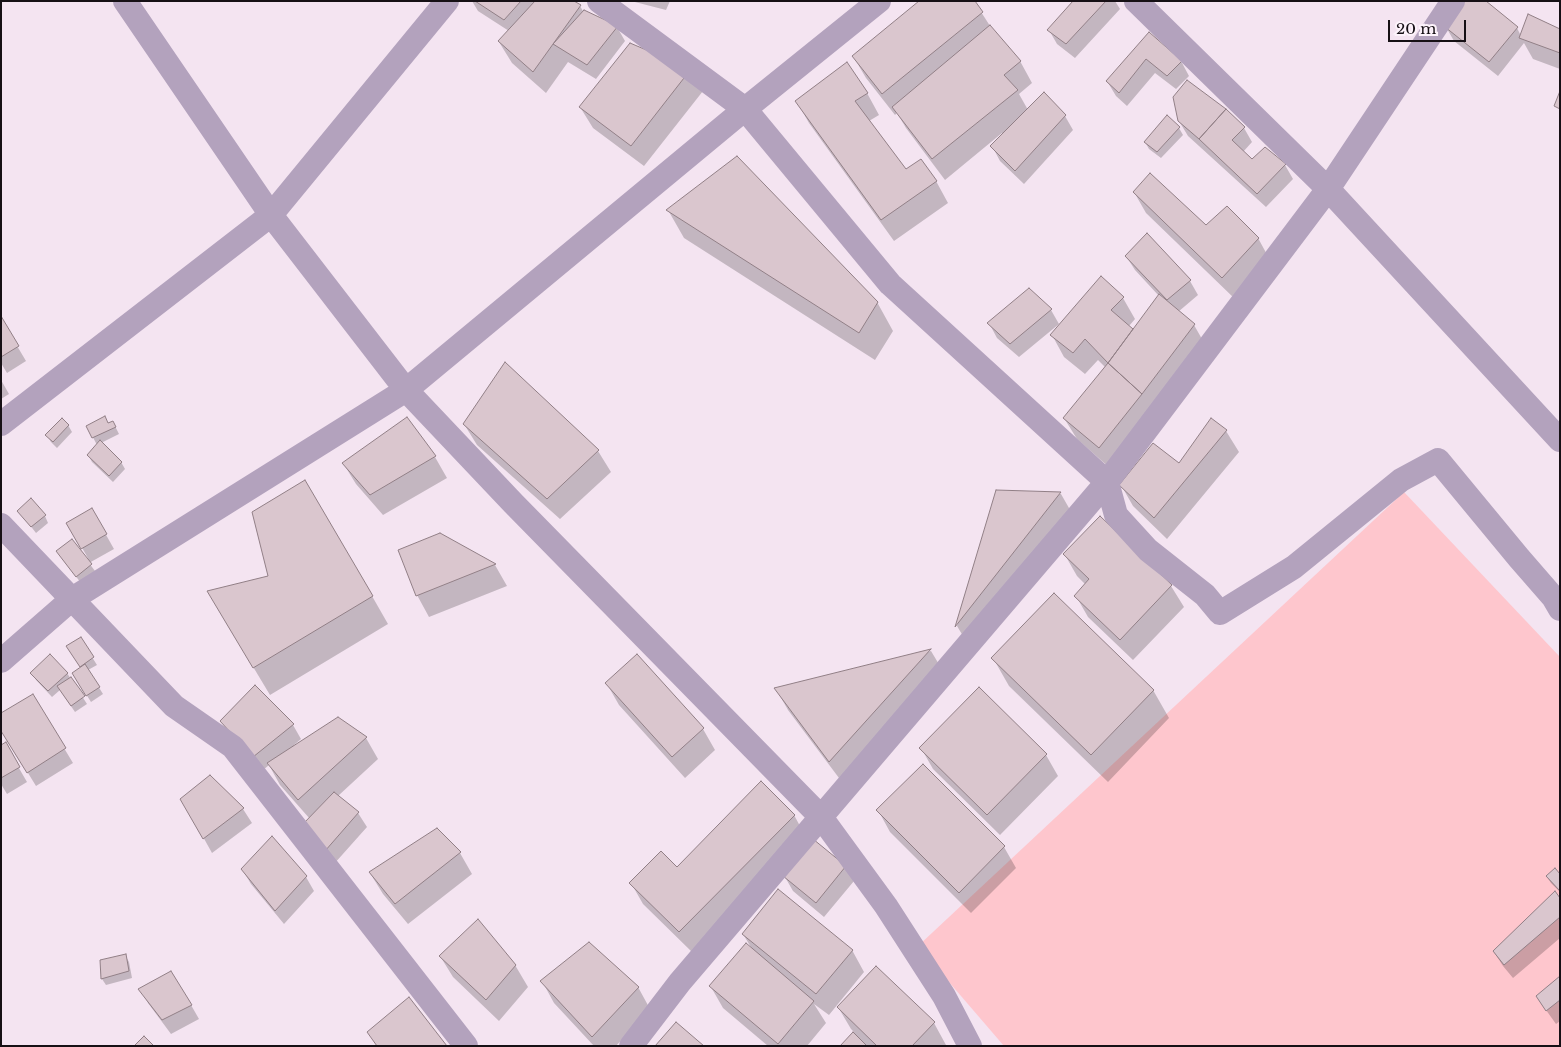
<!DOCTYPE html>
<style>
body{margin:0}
#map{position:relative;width:1561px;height:1047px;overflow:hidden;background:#f4e4f1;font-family:"Libre Baskerville",serif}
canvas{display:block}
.frame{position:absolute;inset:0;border:2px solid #161015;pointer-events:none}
.scale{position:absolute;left:1388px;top:20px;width:78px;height:22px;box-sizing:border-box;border:2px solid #161015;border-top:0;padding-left:6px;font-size:15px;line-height:18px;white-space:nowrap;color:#161015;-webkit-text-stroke:4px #fdf3fb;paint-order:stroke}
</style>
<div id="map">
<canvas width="1561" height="1047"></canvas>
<div class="frame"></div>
<div class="scale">20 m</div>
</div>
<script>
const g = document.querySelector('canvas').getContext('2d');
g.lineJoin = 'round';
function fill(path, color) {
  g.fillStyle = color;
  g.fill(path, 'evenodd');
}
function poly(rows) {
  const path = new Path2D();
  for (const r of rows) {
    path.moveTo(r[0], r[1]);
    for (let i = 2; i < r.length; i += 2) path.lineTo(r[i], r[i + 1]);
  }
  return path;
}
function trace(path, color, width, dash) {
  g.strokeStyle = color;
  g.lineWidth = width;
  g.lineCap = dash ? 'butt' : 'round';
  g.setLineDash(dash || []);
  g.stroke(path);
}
const green = poly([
 [1404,492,1560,657,1560,1046,1004,1046,918,946]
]);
const shadow = poly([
 [472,1,572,1,580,6,583,11,617,27,625,41,596,79,568,62,546,93,512,63,499,42,509,31,478,11],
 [631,1,670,1,666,10],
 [974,1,992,29,1020,61,1032,83,1019,94,1028,110,1065,116,1073,130,1024,184,1000,161,992,146,1004,135,1002,133,945,180,906,128,897,113,895,115,866,78,853,56],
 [1075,1,1115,1,1120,9,1075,58,1057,44,1049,30],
 [1446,27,1517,28,1521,36,1560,30,1560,69,1533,59,1524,43,1498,76,1454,41],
 [1149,34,1181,61,1189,76,1176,89,1155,73,1127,106,1116,96,1107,81],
 [690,70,703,91,644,166,593,128,580,107],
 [867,93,879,115,869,121,905,171,936,181,948,203,894,241,809,123,797,102],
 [1225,110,1244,128,1252,142,1243,152,1252,161,1285,165,1293,179,1266,207,1188,136,1179,121],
 [1179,128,1183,135,1161,158,1149,149,1145,142],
 [1134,192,1206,227,1258,238,1270,260,1235,299,1146,213],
 [668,210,877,302,893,331,875,360,684,238],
 [1126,256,1190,281,1198,295,1178,312,1194,325,1206,346,1111,469,1077,439,1064,418,1106,368,1098,360,1085,374,1064,357,1052,335,1123,298,1135,319,1129,326,1134,330,1159,296,1135,270],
 [1051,310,1059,324,1019,357,997,338,989,323],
 [1,319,26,361,7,373,1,363],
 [506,364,598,451,611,472,560,519,477,445,464,424],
 [1,380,9,394,1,399],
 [407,419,435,457,447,478,383,515,356,484,343,463],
 [1211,420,1226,431,1239,452,1167,539,1133,506,1121,485,1179,464],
 [113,422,119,434,101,443,121,462,125,469,113,482,92,462,88,455,97,445,87,426,108,424],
 [68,425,72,432,57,448,51,442,47,435],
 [997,492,1061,494,1073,515,969,646,957,626],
 [92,510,114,549,89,563,95,571,81,583,57,552,88,561,89,560,68,523],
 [19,511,45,516,48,523,36,533],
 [1100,518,1171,586,1184,607,1133,660,1088,617,1076,596,1086,585,1077,576,1065,555],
 [440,534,495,565,507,586,429,617,417,595],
 [269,577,372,596,388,624,270,695,225,620],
 [80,638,97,665,88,670,103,694,91,702,77,680,82,668,72,653],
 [931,651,943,671,842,782,788,710,776,689],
 [993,658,1153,690,1169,718,1108,782,1009,686],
 [32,673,67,673,87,704,75,712,60,690,52,697,36,680],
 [607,684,703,729,715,750,685,778,619,705],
 [32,695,73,763,36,786,1,729],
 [221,721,293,725,301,739,294,745,295,746,366,738,378,759,338,796,358,813,367,827,334,864,310,819,280,785,269,765,262,771,230,736],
 [5,744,27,782,7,794,1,784,1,746],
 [921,748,1046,755,1058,776,1000,835,933,769],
 [210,777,243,809,252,823,212,853,182,799],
 [878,810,1004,847,1016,868,971,913,890,832],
 [794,815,806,837,692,952,643,904,631,883,677,869],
 [272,837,306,877,314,891,284,924,251,884,242,869],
 [460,853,472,874,408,924,383,894,370,873],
 [845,867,854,881,824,917,793,891,785,877],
 [1560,876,1560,892,1551,883,1547,877],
 [1560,900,1560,938,1513,978,1503,966,1494,952],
 [743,934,852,950,864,972,829,1015,814,1004,826,1023,807,1046,768,1046,723,1008,711,987,752,949],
 [125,955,129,962,132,978,106,985,102,979],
 [440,956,515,965,528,987,499,1021,453,977],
 [1560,978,1560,1021,1556,1024,1546,1010],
 [542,981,638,987,650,1009,616,1046,594,1046,554,1003],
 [140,989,191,1005,199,1019,171,1034,148,1003],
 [838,1007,934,1023,946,1045,945,1046,842,1046,854,1032,851,1029]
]);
const building = poly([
 [475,1,521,1,504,20,475,1],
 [535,1,574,1,581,5,533,72,498,41,535,1],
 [919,1,975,1,983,12,882,94,852,56,919,1],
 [1073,1,1106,1,1066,44,1047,30,1073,1],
 [1465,1,1486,1,1518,27,1489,62,1445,27,1465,1],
 [584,10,618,26,587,65,553,44,584,10],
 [1528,14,1560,29,1560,53,1519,38,1528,14],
 [990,25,1021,61,1004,75,1018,90,932,159,892,107,990,25],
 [1149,32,1182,61,1167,76,1146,59,1119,93,1106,81,1149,32],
 [630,43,691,69,631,146,579,107,630,43],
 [847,62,868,93,855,101,906,169,921,159,937,181,881,220,795,101,847,62],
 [1187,80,1226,109,1199,139,1178,121,1173,97,1187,80],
 [1560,91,1560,109,1554,106,1560,91],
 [1044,92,1066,115,1015,171,990,146,1044,92],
 [1226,109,1245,127,1232,140,1252,159,1265,147,1286,164,1257,194,1199,139,1226,109],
 [1167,115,1180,127,1157,152,1144,142,1167,115],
 [737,156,878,302,859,333,666,210,737,156],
 [1150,173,1206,225,1227,206,1259,238,1222,278,1133,192,1150,173],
 [1147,233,1191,280,1167,300,1125,256,1147,233],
 [1101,276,1124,297,1111,310,1133,329,1108,363,1085,339,1073,353,1050,335,1101,276],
 [1029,288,1052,309,1010,344,987,323,1029,288],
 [1159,294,1195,324,1142,394,1108,363,1159,294],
 [1,316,19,346,1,357,1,316],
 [505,362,599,450,547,499,463,424,505,362],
 [1108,363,1142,394,1099,448,1063,418,1108,363],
 [105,416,108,423,113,421,116,427,92,438,86,426,105,416],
 [407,417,436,456,370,495,342,463,407,417],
 [62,418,69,425,53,442,45,435,62,418],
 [1211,418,1227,430,1154,518,1119,485,1153,443,1179,463,1211,418],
 [100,440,122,462,109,476,87,455,100,440],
 [305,480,373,596,253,668,207,591,268,576,252,512,305,480],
 [996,490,1061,492,955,627,996,490],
 [31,498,46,515,31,527,17,511,31,498],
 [92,508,107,534,81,549,66,523,92,508],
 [1100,516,1172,585,1120,640,1074,596,1089,579,1063,554,1100,516],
 [440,533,496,564,416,596,398,550,440,533],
 [72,539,92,564,76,577,56,551,72,539],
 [1054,593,1154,690,1091,755,991,658,1054,593],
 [81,637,94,657,80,667,66,646,81,637],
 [931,649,829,762,774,688,931,649],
 [50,654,68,673,48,691,30,673,50,654],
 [637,654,704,728,672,757,605,683,637,654],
 [85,664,100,687,86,696,72,673,85,664],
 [71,677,85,696,71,706,57,686,71,677],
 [255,685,294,724,253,757,220,721,255,685],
 [979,687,1047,754,987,815,919,748,979,687],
 [33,694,66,748,27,773,1,731,1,713,33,694],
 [338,717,367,737,298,800,267,763,338,717],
 [6,742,20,767,1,778,1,745,6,742],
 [923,764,1005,846,959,893,876,810,923,764],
 [210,775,244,808,203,839,180,799,210,775],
 [761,781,795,815,679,932,629,883,661,851,677,867,761,781],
 [334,792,359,812,325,851,303,824,334,792],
 [437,828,461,852,395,904,369,872,437,828],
 [272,836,307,876,275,911,241,869,272,836],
 [813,839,846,866,816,903,783,876,813,839],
 [1555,868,1560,874,1560,891,1546,876,1555,868],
 [778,889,853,950,816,994,742,934,778,889],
 [1555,891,1560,898,1560,917,1504,965,1493,951,1555,891],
 [478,919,516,965,486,1000,439,956,478,919],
 [589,942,639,987,592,1037,540,981,589,942],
 [746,943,814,1001,778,1044,709,986,746,943],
 [126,954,129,971,101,979,100,960,126,954],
 [876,966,935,1022,912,1046,877,1046,837,1007,876,966],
 [171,971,192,1005,162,1020,138,989,171,971],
 [1560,976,1560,1000,1546,1011,1536,996,1560,976],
 [409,997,447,1046,377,1046,367,1032,409,997],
 [676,1022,704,1046,655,1046,676,1022],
 [853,1032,867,1046,840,1046,853,1032],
 [144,1036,154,1046,134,1046,144,1036]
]);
const street = poly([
 [125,1,271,215,406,390,513,503,821,817,886,906,944,996,970,1046],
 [599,1,745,109,890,284,1107,482,1116,515,1148,550,1205,595,1220,613,1294,567,1401,480,1438,460,1519,558,1553,597,1560,609],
 [1136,1,1328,189,1560,440],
 [1,424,271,215,447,1],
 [1,525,174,706,233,747,466,1046],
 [1,661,72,599,406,390,745,109,879,1],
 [631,1046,680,982,1107,482,1328,189,1453,1]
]);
fill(green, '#fec6cd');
fill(shadow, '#0003');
fill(building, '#dac6ce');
trace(building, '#917f86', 1);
trace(street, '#b3a2bd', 24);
</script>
